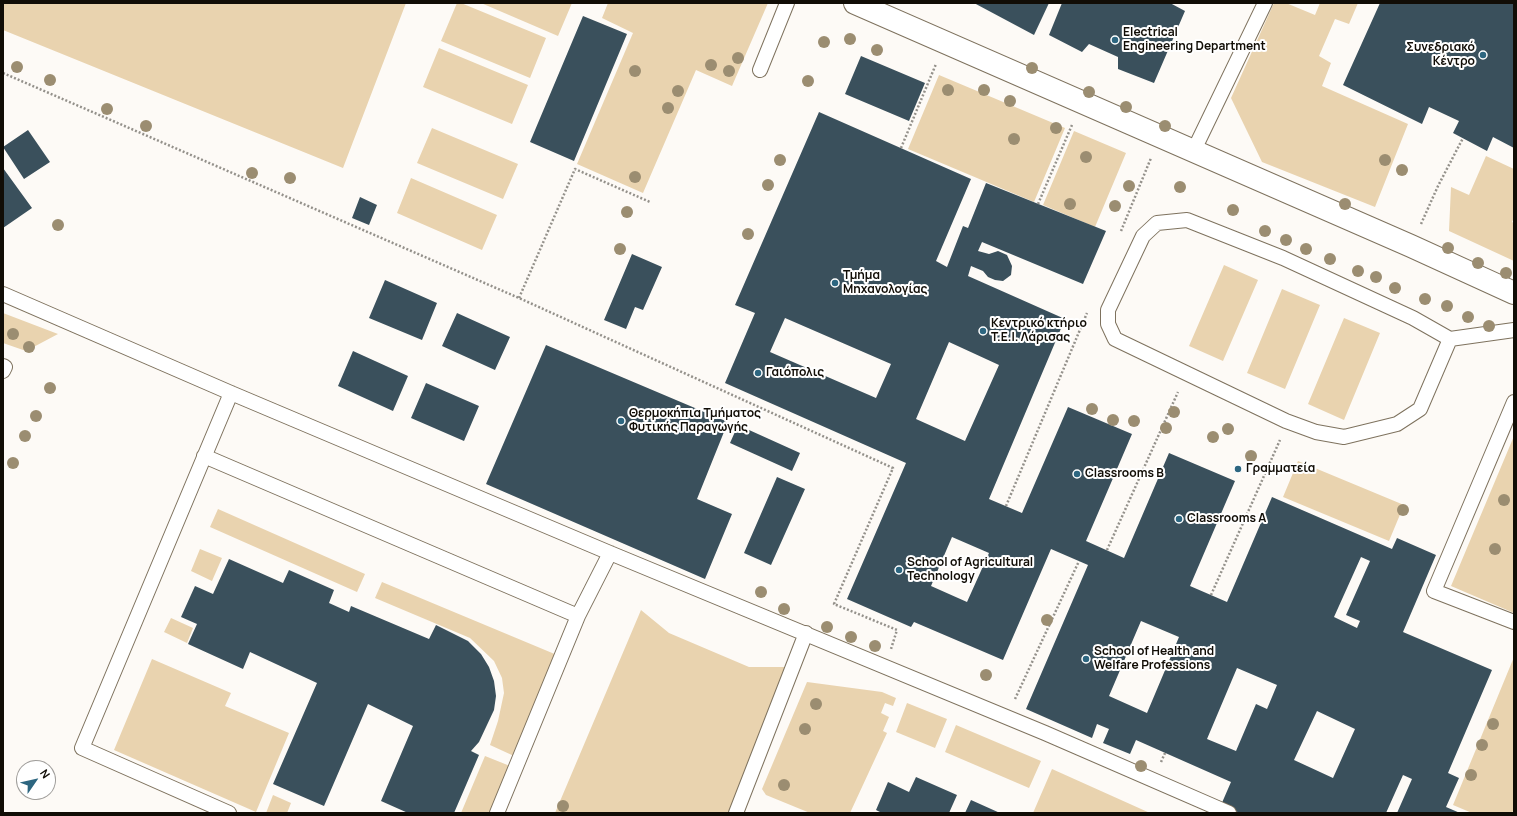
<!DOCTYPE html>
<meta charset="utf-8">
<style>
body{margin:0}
#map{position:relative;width:1517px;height:816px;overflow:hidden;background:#fdfaf6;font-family:Manrope,sans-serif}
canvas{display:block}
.frame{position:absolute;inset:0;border:4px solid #110d06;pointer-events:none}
.north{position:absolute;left:16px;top:760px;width:40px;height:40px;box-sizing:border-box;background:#fff;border:1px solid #a09e9b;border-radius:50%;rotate:56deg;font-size:11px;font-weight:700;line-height:16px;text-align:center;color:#110d06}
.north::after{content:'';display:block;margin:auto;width:14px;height:18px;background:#2d6680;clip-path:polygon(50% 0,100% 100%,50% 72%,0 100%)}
</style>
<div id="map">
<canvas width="1517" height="816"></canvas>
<div class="frame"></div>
<div class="north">N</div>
</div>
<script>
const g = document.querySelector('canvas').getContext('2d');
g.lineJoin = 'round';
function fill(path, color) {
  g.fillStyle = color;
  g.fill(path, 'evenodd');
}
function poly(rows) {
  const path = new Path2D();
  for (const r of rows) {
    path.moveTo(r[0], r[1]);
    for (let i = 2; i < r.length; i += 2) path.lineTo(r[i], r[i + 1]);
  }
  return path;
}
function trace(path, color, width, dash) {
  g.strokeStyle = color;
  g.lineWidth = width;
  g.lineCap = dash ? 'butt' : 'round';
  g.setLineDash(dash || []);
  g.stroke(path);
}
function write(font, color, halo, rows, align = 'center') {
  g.font = font + ' Manrope,sans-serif';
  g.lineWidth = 4;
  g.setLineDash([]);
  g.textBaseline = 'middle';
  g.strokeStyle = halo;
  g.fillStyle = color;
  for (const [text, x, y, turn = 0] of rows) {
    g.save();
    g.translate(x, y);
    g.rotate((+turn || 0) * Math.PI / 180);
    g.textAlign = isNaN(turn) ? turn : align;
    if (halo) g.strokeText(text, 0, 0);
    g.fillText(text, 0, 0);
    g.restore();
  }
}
const green = poly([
 [3,3,406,3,343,168,3,30],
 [457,3,461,3,546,38,530,78,441,41],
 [481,3,572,3,558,36],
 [608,3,768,3,732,86,696,70,643,193,577,164,633,33,602,18],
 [1274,3,1286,3,1315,15,1320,3,1358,3,1349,24,1335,19,1319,56,1331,63,1322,86,1408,124,1375,207,1262,162,1231,98],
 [439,48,528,85,512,124,423,87],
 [939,75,1065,128,1034,202,908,149],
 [432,128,518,164,503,199,417,163],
 [1074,131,1126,153,1095,227,1043,205],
 [1486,156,1514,169,1514,218,1512,222,1514,223,1514,261,1449,231,1451,187,1469,195],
 [411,178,497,215,482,250,397,213],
 [1224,265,1258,280,1223,361,1189,346],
 [1282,289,1320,305,1285,389,1247,373],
 [3,313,58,334,26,351,3,343],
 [1344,318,1380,333,1344,420,1308,404],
 [1514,436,1514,613,1451,586],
 [1298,461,1404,505,1389,541,1283,497],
 [218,509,365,574,357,592,210,527],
 [200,549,222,558,212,581,191,571],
 [382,582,557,655,514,756,490,745,498,721,504,693,502,678,494,661,470,638,375,598],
 [641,610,669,633,749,667,785,667,730,813,555,813],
 [171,618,193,628,187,643,164,632],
 [1514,657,1514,809,1512,813,1472,813,1453,805],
 [152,659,231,693,225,706,289,733,256,812,114,750],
 [807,682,882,692,896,698,893,706,885,703,881,713,889,717,883,731,887,733,850,813,810,813,766,795,762,789],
 [907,703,947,719,935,748,896,732],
 [956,725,1041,761,1029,788,945,752],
 [485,756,510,766,490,813,461,813],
 [1052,769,1150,813,1033,813],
 [273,795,291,803,287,813,266,813]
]);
const building = poly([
 [974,3,1049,3,1034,35],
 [1062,3,1170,3,1185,11,1154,83,1118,69,1118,57,1089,44,1082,52,1049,35],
 [1380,3,1514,3,1514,148,1493,137,1487,151,1453,133,1459,121,1429,107,1422,124,1343,85],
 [583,16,627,34,574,161,530,142],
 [861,56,925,83,909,121,845,94],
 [819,112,971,179,936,261,947,267,963,226,968,228,986,183,1106,231,1083,284,982,242,978,251,989,254,998,251,1007,255,1012,266,1011,275,1003,281,995,280,988,277,983,271,971,266,968,276,1065,319,989,499,1022,513,1068,407,1132,434,1086,541,1124,558,1169,453,1235,481,1190,586,1227,602,1272,497,1392,549,1397,538,1436,555,1403,632,1492,670,1448,773,1459,778,1446,807,1460,813,1397,813,1412,779,1403,775,1386,813,1240,813,1221,805,1231,782,1136,740,1130,754,1103,743,1109,729,1097,724,1092,738,1026,709,1088,565,1051,549,1003,660,914,622,911,627,847,599,906,463,725,383,755,313,735,305],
 [785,318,891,364,876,398,770,352],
 [949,342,999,365,965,441,916,419],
 [952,537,989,553,967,602,931,586],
 [1361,557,1370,561,1346,615,1360,621,1357,628,1334,617],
 [1141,621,1179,637,1147,713,1109,696],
 [1237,668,1277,685,1267,709,1256,704,1236,751,1207,739],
 [1317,711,1355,729,1333,778,1294,760],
 [28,130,50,162,24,179,3,147],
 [3,168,32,208,3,228],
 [360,197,377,205,369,225,352,218],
 [632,254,662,267,643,310,635,307,626,329,604,320],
 [385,280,437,303,422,340,369,318],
 [457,313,510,337,495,370,442,346],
 [546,345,728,422,697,499,732,514,705,579,486,484],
 [353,351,408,376,393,411,338,386],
 [426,383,479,406,464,441,411,418],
 [738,425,800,453,792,471,730,443],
 [777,477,805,489,771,565,744,553],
 [229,559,283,583,289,570,334,590,329,603,349,612,351,606,429,639,436,625,468,641,481,654,489,667,494,681,496,696,494,710,479,742,471,751,479,755,454,813,408,813,381,801,413,726,368,704,324,806,273,784,317,683,250,652,243,669,188,644,197,624,181,617,195,586,213,594],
 [916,777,957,795,949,813,882,813,876,810,888,782,909,792],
 [971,800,1000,813,965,813]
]);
const path = poly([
 [3,73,519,298,893,468,834,604,897,630,891,649],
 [901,148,936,64],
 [1038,204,1072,125],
 [1421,224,1438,186,1463,138],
 [1121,231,1151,158],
 [519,298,575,169,650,202],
 [1006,506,1087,313],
 [1107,550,1178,392],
 [1211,595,1280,440],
 [1015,699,1079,561],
 [1161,762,1165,753]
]);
const lane = poly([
 [760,70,787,3],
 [1193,152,1265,3],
 [3,294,231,393,610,553,1045,733,1229,813],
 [1450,339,1420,409,1397,424,1344,437,1316,432,1286,421,1115,339,1108,324,1108,310,1143,236,1157,223,1187,220,1283,258,1413,318,1450,339,1514,330],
 [3,366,5,367,3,371],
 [1514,402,1434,591,1514,622],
 [204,456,578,616],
 [229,813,82,748,231,393],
 [497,813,578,616,610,553],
 [736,813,806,633]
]);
const street = poly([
 [855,3,1411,246,1514,293]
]);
const trees = [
 [850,39],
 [824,42],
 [877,50],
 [738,58],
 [711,65],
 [17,67],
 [1032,68],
 [635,71],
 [729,71],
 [50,80],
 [808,81],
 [948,90],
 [984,90],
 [678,91],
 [1089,92],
 [1010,101],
 [1126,107],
 [668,108],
 [107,109],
 [146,126],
 [1165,126],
 [1056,128],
 [1014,139],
 [1086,157],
 [780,160],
 [1385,160],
 [1402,170],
 [252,173],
 [635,177],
 [290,178],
 [768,185],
 [1129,186],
 [1180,187],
 [1070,204],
 [1345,204],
 [1115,206],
 [1233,210],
 [627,212],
 [58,225],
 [1265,231],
 [748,234],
 [1286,240],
 [1448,248],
 [620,249],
 [1306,249],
 [1330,259],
 [1478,263],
 [1358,271],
 [1506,273],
 [1376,277],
 [1395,288],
 [1425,299],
 [1447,306],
 [1468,317],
 [1489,326],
 [13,334],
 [29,347],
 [50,388],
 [1092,409],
 [1174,412],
 [36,416],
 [1113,420],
 [1134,421],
 [1166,428],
 [1228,429],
 [25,436],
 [1213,437],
 [1251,456],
 [13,463],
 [1504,500],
 [1403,510],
 [1495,549],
 [761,592],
 [784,609],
 [1047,620],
 [827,627],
 [851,637],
 [875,646],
 [986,675],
 [816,704],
 [1493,724],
 [805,729],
 [1482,745],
 [1141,766],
 [1471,775],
 [784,785],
 [563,806]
];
const markers = [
 [1115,40,4,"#2d6680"],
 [1483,55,4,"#2d6680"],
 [835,283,4,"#2d6680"],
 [983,331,4,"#2d6680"],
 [758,373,4,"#2d6680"],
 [621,421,4,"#2d6680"],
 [1238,469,4,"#2d6680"],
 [1077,474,4,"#2d6680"],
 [1179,519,4,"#2d6680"],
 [899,570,4,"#2d6680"],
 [1086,659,4,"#2d6680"]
];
const poiNames = [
 ["Electrical",1123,33],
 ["Engineering Department",1123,47],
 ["Συνεδριακό",1475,48,"right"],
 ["Κέντρο",1475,62,"right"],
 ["Τμήμα",843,276],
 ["Μηχανολογίας",843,290],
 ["Κεντρικό κτήριο",991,324],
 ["Τ.Ε.Ι. Λάρισας",991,338],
 ["Γαιόπολις",766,373],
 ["Θερμοκήπια Τμήματος",629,414],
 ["Φυτικής Παραγωγής",629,428],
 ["Γραμματεία",1246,469],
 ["Classrooms B",1085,474],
 ["Classrooms A",1187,519],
 ["School of Agricultural",907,563],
 ["Technology",907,577],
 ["School of Health and",1094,652],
 ["Welfare Professions",1094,666]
];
fill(green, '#e9d3af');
fill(building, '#3a505c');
trace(lane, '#7e725e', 16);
trace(street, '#7e725e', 24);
trace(path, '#94918b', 2.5, [2, 2]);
trace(lane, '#fff', 14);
trace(street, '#fff', 22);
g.fillStyle = '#9b8d71';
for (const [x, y] of trees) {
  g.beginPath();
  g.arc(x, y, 6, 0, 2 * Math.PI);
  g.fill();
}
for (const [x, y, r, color] of markers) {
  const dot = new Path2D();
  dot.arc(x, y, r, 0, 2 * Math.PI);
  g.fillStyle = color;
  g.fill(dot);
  trace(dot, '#fff', 1.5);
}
write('bold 12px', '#110d06', '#fff', poiNames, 'left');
</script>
